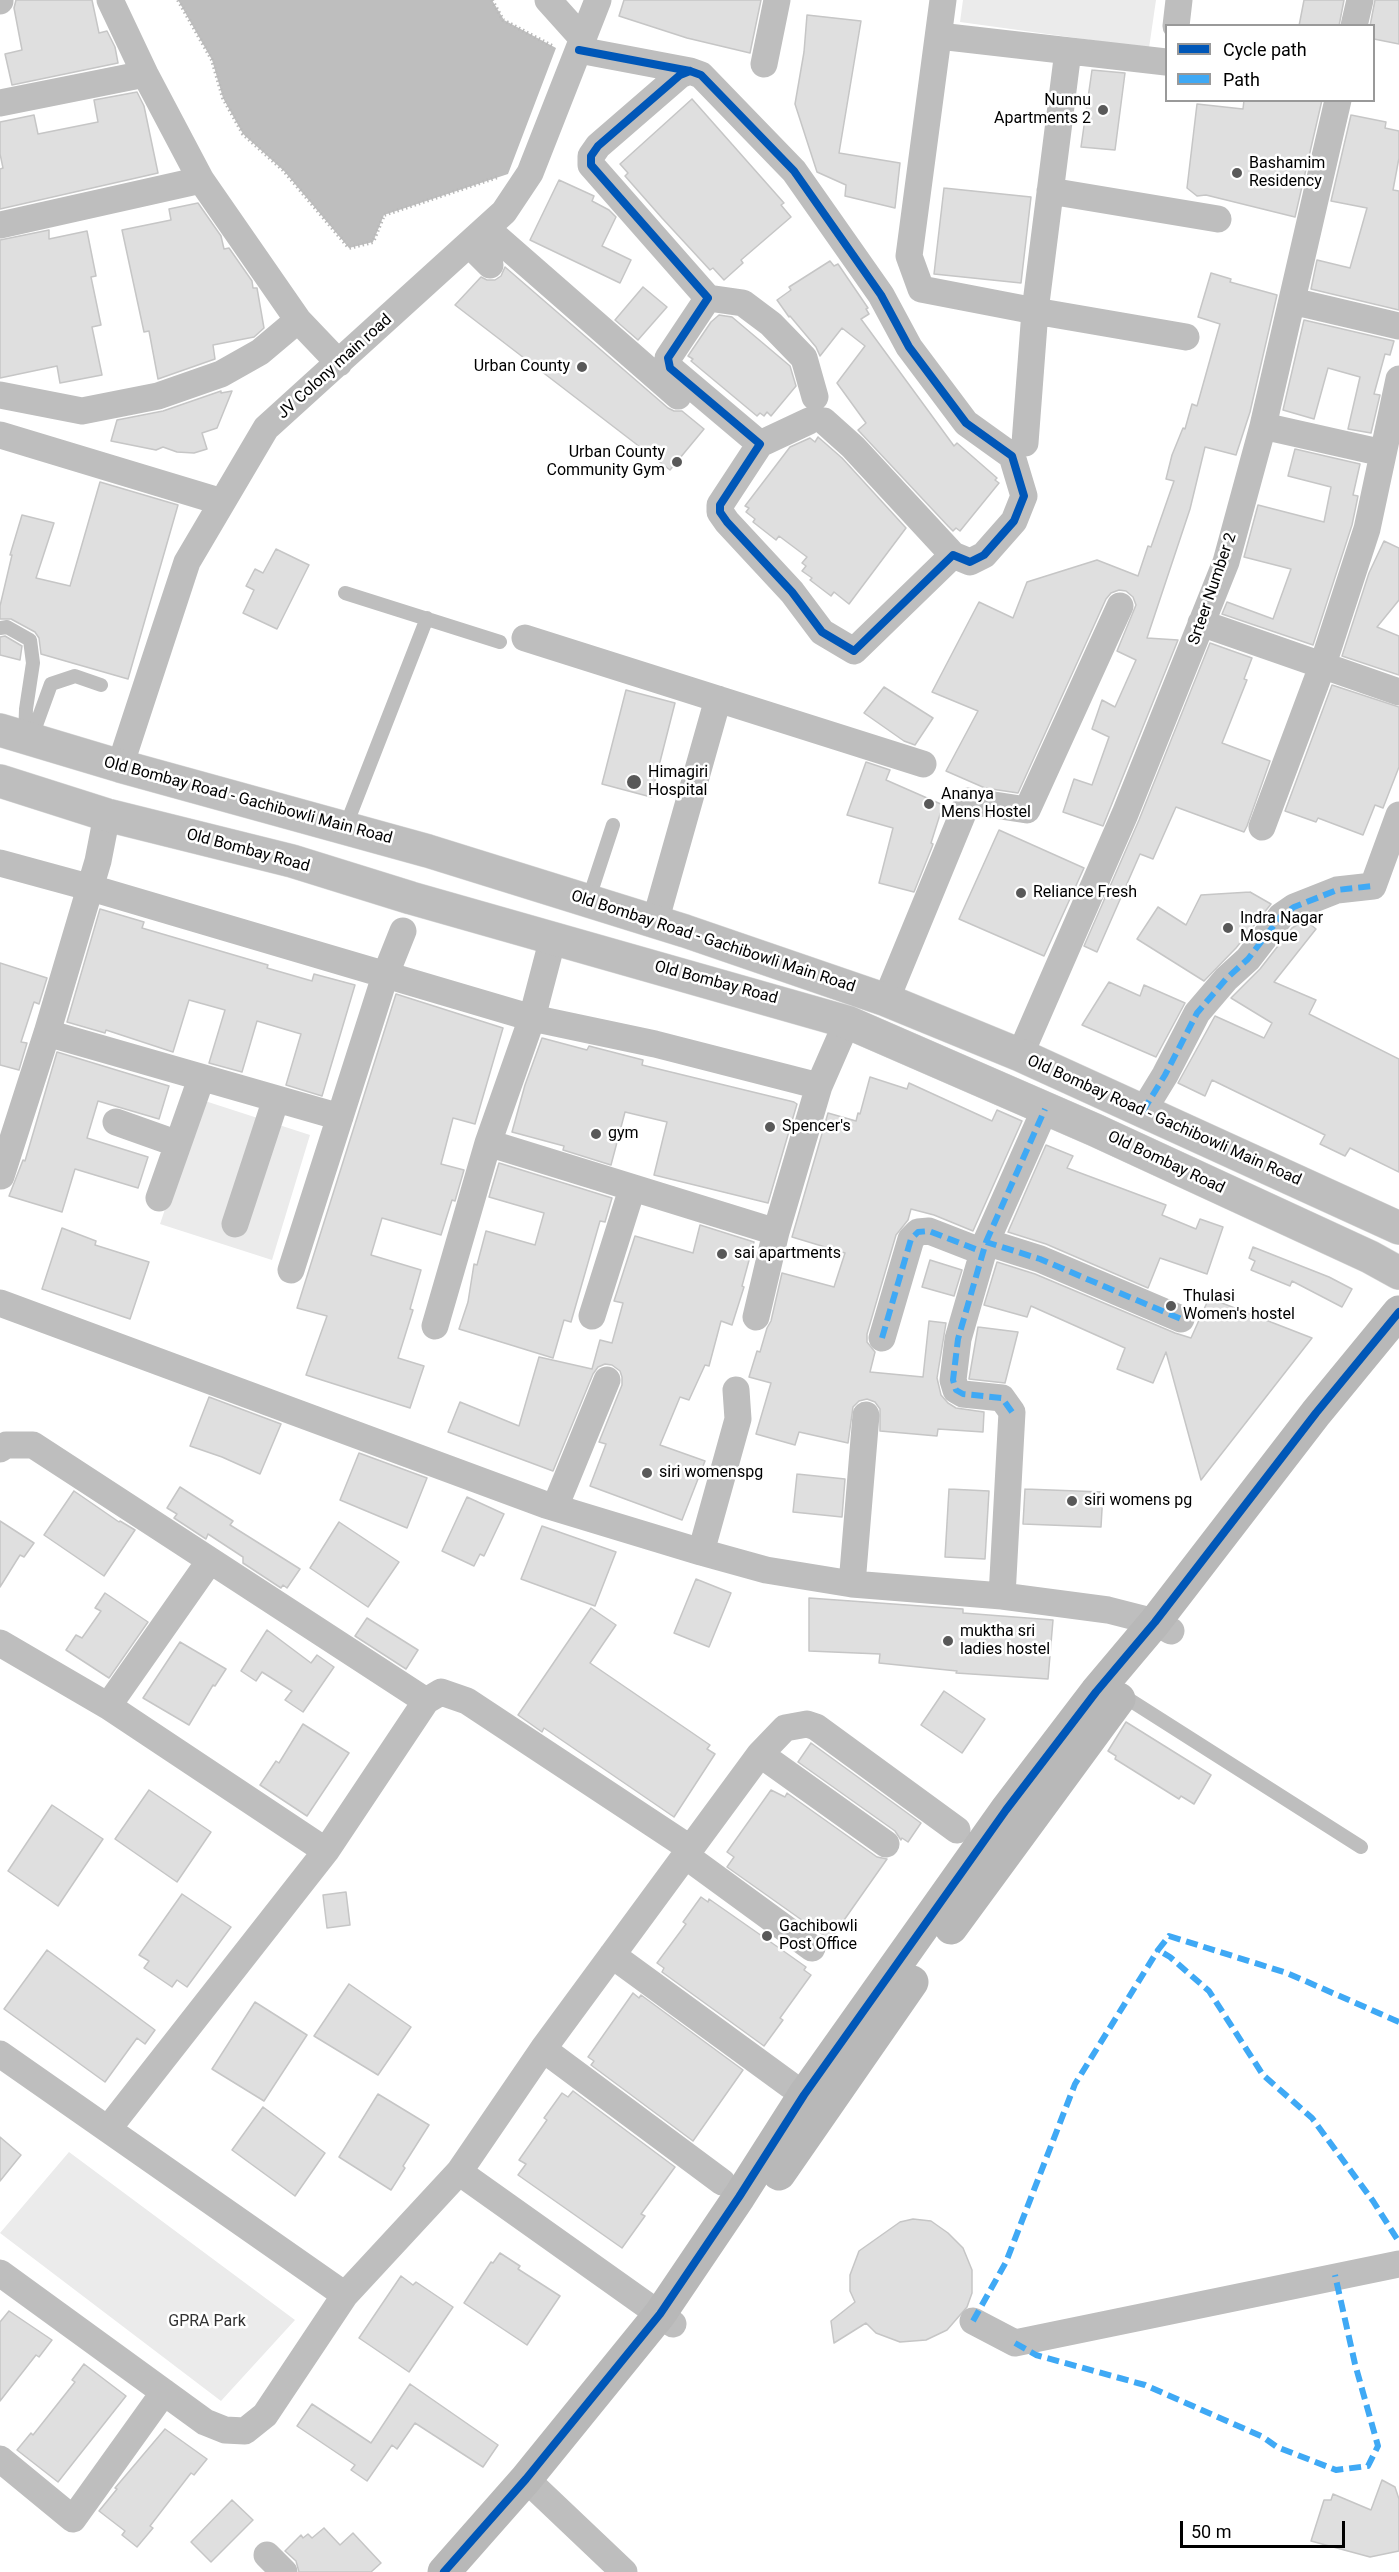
<!DOCTYPE html>
<style>
body{margin:0}
#map{position:relative;width:1399px;height:2572px;overflow:hidden;background:#fff;font-family:Roboto,sans-serif}
canvas{display:block}
.legend{position:absolute;left:1165px;top:24px;width:210px;height:78px;box-sizing:border-box;background:#fff;border:2px solid #999;margin:0;padding:8px 10px;list-style:none;font-size:18px;color:#000}
.legend li{display:flex;align-items:center;gap:12px;height:30px}
.legend b{width:30px;border:2px solid #999}
.scale{position:absolute;left:1180px;top:2521px;width:165px;height:27px;box-sizing:border-box;border:3px solid #000;border-top:0;padding-left:8px;font-size:18px;line-height:21px;white-space:nowrap;color:#000;-webkit-text-stroke:4px #fff;paint-order:stroke}
</style>
<div id="map">
<canvas width="1399" height="2572"></canvas>
<ul class="legend">
<li><b style="height:8px;background:#0057b8"></b>Cycle path</li>
<li><b style="height:8px;background:#3fa9f5"></b>Path</li>
</ul>
<div class="scale">50 m</div>
</div>
<script>
const g = document.querySelector('canvas').getContext('2d');
g.lineJoin = 'round';
function fill(path, color) {
  g.fillStyle = color;
  g.fill(path, 'evenodd');
}
function poly(rows) {
  const path = new Path2D();
  for (const r of rows) {
    path.moveTo(r[0], r[1]);
    for (let i = 2; i < r.length; i += 2) path.lineTo(r[i], r[i + 1]);
  }
  return path;
}
function trace(path, color, width, dash) {
  g.strokeStyle = color;
  g.lineWidth = width;
  g.lineCap = dash ? 'butt' : 'round';
  g.setLineDash(dash || []);
  g.stroke(path);
}
function write(font, color, halo, rows, align = 'center') {
  g.font = font + ' Roboto,sans-serif';
  g.lineWidth = 5;
  g.setLineDash([]);
  g.textBaseline = 'middle';
  g.strokeStyle = halo;
  g.fillStyle = color;
  for (const [text, x, y, turn = 0] of rows) {
    g.save();
    g.translate(x, y);
    g.rotate((+turn || 0) * Math.PI / 180);
    g.textAlign = isNaN(turn) ? turn : align;
    if (halo) g.strokeText(text, 0, 0);
    g.fillText(text, 0, 0);
    g.restore();
  }
}
const green = poly([
 [963,0,1156,0,1149,48,960,22],
 [202,1100,310,1135,272,1260,160,1224],
 [69,2152,295,2320,221,2401,0,2233]
]);
const water = poly([
 [178,0,492,0,504,20,556,48,508,174,384,215,373,242,349,248,284,171,243,134,223,98,212,60]
]);
const building = poly([
 [16,0,92,0,99,33,107,31,115,47,118,63,12,85,5,54,22,50,14,8,16,0],
 [624,0,761,0,750,53,687,38,619,16,624,0],
 [1304,0,1344,0,1339,26,1299,26,1304,0],
 [1375,0,1399,0,1399,44,1374,39,1374,26,1370,26,1375,0],
 [807,15,861,21,839,153,900,163,895,208,845,196,846,185,817,172,795,104,804,52,807,15],
 [1092,70,1125,73,1115,150,1081,147,1092,70],
 [137,92,144,106,158,173,0,209,0,169,3,168,0,154,0,122,34,115,38,134,98,122,94,100,137,92],
 [692,99,784,203,781,205,791,217,741,260,743,263,724,280,713,268,710,270,662,218,625,176,628,173,620,164,692,99],
 [1244,100,1322,100,1295,217,1206,195,1197,196,1187,188,1197,104,1243,109,1244,100],
 [1351,115,1386,122,1385,128,1399,131,1399,158,1393,190,1399,191,1399,310,1311,289,1317,260,1350,268,1367,208,1331,201,1351,115],
 [559,180,594,196,592,201,609,210,616,217,602,246,631,260,620,283,530,240,559,180],
 [944,188,1031,197,1021,283,934,274,944,188],
 [198,203,221,236,224,249,229,248,252,281,253,288,257,288,264,328,254,337,213,345,215,359,158,379,149,331,144,332,122,230,171,220,169,209,198,203],
 [49,230,49,239,87,231,96,276,91,277,101,325,92,327,102,375,60,383,57,366,0,378,0,240,49,230],
 [830,261,834,266,838,264,868,308,866,309,869,314,861,319,954,446,957,443,997,478,995,480,999,483,960,531,956,528,953,531,948,526,858,430,866,423,837,383,865,346,842,328,820,356,816,347,790,316,789,317,777,300,791,290,789,287,830,261],
 [505,267,668,408,674,411,682,411,704,429,670,470,455,305,481,277,487,280,495,280,501,276,505,267],
 [1211,273,1231,279,1230,282,1277,295,1250,412,1236,455,1205,447,1190,509,1147,638,1178,640,1103,826,1063,812,1074,779,1092,785,1109,737,1092,729,1102,700,1115,707,1136,660,1117,651,1136,605,1133,597,1126,591,1119,590,1111,593,1106,599,1018,793,985,788,946,771,978,711,932,692,979,602,1013,618,1027,582,1097,560,1138,576,1148,546,1151,547,1174,481,1166,479,1172,455,1183,428,1185,429,1192,404,1197,406,1220,324,1198,317,1211,273],
 [643,287,667,307,638,340,615,320,643,287],
 [719,315,732,317,790,366,796,386,771,416,767,412,764,416,760,413,757,416,691,361,693,359,688,356,711,322,719,315],
 [1304,320,1394,341,1390,355,1385,354,1374,394,1380,395,1371,433,1348,429,1360,377,1328,368,1314,419,1283,410,1304,320],
 [221,391,221,393,232,391,217,428,202,433,207,449,194,453,177,452,163,447,156,450,111,441,117,420,163,411,221,391],
 [818,437,842,458,906,528,849,604,834,592,831,596,810,580,812,578,802,571,806,566,802,563,807,557,779,536,776,540,753,522,755,519,746,512,749,508,745,506,790,447,810,438,815,442,818,437],
 [1295,449,1360,464,1353,495,1358,496,1352,525,1313,645,1222,614,1227,602,1273,619,1291,569,1244,557,1258,505,1324,522,1331,487,1288,476,1295,449],
 [100,482,178,505,128,679,41,654,39,638,35,632,11,619,0,619,0,606,12,555,10,555,22,515,54,523,36,578,70,586,100,482],
 [1384,541,1399,548,1399,600,1377,627,1399,636,1399,675,1342,656,1369,573,1384,541],
 [276,549,309,565,277,629,243,613,254,590,246,586,255,569,263,573,276,549],
 [5,636,22,646,20,660,0,655,0,637,5,636],
 [1210,643,1252,658,1244,679,1247,680,1222,743,1270,761,1247,826,1244,832,1176,807,1153,859,1140,854,1097,952,1084,946,1139,820,1210,643],
 [1332,685,1399,707,1399,767,1383,808,1375,805,1363,835,1318,818,1316,822,1285,811,1332,685],
 [884,687,933,718,915,745,904,741,864,713,884,687],
 [626,690,675,703,651,797,602,784,626,690],
 [866,762,890,770,886,780,943,805,931,843,933,844,932,847,914,892,879,883,893,828,847,815,866,762],
 [999,830,1084,868,1044,956,959,919,999,830],
 [1250,892,1271,904,1236,948,1204,981,1137,939,1158,907,1186,925,1201,895,1250,892],
 [100,909,144,922,142,928,268,965,267,968,312,981,314,974,355,985,322,1096,286,1085,301,1034,257,1021,242,1072,209,1063,225,1010,189,1000,173,1052,106,1030,105,1033,67,1022,100,909],
 [1305,920,1316,929,1274,982,1316,1000,1309,1014,1399,1059,1399,1172,1350,1148,1345,1156,1320,1144,1325,1135,1212,1080,1205,1096,1178,1083,1215,1016,1264,1038,1272,1023,1231,998,1260,969,1292,928,1305,920],
 [0,963,47,978,39,1004,34,1002,21,1042,27,1043,19,1070,0,1065,0,963],
 [1109,982,1140,996,1144,985,1185,1003,1156,1057,1082,1025,1109,982],
 [396,994,503,1028,475,1124,453,1118,441,1164,464,1170,455,1201,452,1200,441,1235,382,1218,371,1255,421,1270,410,1309,413,1310,398,1358,424,1366,410,1408,306,1375,327,1316,297,1308,396,994],
 [542,1038,587,1050,589,1046,643,1060,642,1065,794,1102,797,1104,768,1203,654,1175,667,1122,625,1112,611,1165,563,1150,564,1146,512,1132,525,1085,542,1038],
 [57,1052,169,1086,159,1119,98,1101,87,1138,148,1157,138,1188,75,1169,62,1212,9,1196,23,1160,25,1161,57,1052],
 [870,1077,907,1089,909,1083,992,1121,997,1110,1022,1121,973,1231,934,1215,911,1209,908,1220,896,1235,867,1334,867,1342,875,1352,870,1372,923,1377,929,1321,946,1323,937,1378,941,1395,948,1403,956,1408,984,1412,983,1432,938,1429,937,1436,880,1431,880,1409,875,1402,867,1399,859,1401,853,1407,848,1443,799,1432,795,1445,756,1434,771,1383,749,1377,757,1351,760,1352,767,1328,771,1321,782,1273,834,1287,845,1253,792,1237,828,1113,856,1121,858,1113,860,1114,870,1077],
 [1046,1145,1073,1156,1067,1168,1166,1205,1162,1215,1196,1229,1200,1219,1223,1227,1207,1274,1160,1258,1148,1288,1046,1244,1008,1232,1046,1145],
 [499,1163,612,1198,605,1222,600,1221,571,1322,564,1320,553,1358,459,1329,468,1302,474,1264,477,1265,486,1231,535,1245,544,1213,489,1197,499,1163],
 [700,1225,754,1242,742,1286,744,1287,732,1325,721,1321,709,1366,705,1365,689,1400,680,1397,660,1445,705,1461,682,1520,590,1486,606,1444,599,1442,622,1385,622,1377,620,1371,612,1365,605,1364,598,1367,593,1374,553,1471,448,1432,460,1402,519,1426,539,1357,592,1369,600,1340,612,1343,623,1303,614,1301,635,1236,693,1253,700,1225],
 [62,1228,96,1241,95,1245,149,1262,130,1319,42,1289,62,1228],
 [1253,1247,1329,1277,1352,1289,1342,1307,1292,1281,1290,1286,1251,1270,1255,1261,1249,1258,1253,1247],
 [930,1260,962,1270,954,1296,922,1287,930,1260],
 [997,1262,1035,1274,1175,1333,1191,1338,1209,1298,1312,1338,1201,1480,1166,1352,1153,1383,1117,1369,1125,1348,1031,1306,1027,1317,984,1305,997,1262],
 [978,1327,1018,1332,1005,1383,969,1379,978,1327],
 [209,1397,281,1424,260,1474,222,1457,190,1446,209,1397],
 [359,1453,427,1478,407,1528,340,1500,359,1453],
 [797,1474,845,1479,842,1517,793,1512,797,1474],
 [180,1487,233,1521,230,1525,300,1569,287,1588,283,1585,281,1588,243,1563,243,1557,208,1534,206,1539,174,1518,177,1514,167,1508,180,1487],
 [949,1489,989,1491,985,1559,945,1557,949,1489],
 [1025,1489,1103,1492,1101,1527,1023,1524,1025,1489],
 [74,1491,119,1522,120,1521,135,1530,104,1576,44,1535,74,1491],
 [467,1497,504,1514,484,1556,480,1554,474,1566,442,1551,467,1497],
 [0,1521,34,1543,24,1557,20,1555,0,1587,0,1521],
 [339,1522,399,1562,368,1607,310,1568,339,1522],
 [542,1526,616,1552,595,1606,521,1579,542,1526],
 [696,1579,731,1593,709,1647,674,1633,696,1579],
 [105,1593,148,1622,109,1678,66,1650,76,1635,82,1638,101,1611,95,1608,105,1593],
 [809,1598,963,1609,963,1613,1053,1620,1048,1679,956,1673,957,1671,879,1663,880,1654,809,1651,809,1598],
 [591,1608,616,1625,590,1663,710,1745,707,1749,715,1754,674,1817,544,1728,542,1732,518,1715,591,1608],
 [367,1618,418,1650,406,1669,355,1636,367,1618],
 [267,1630,311,1663,317,1655,334,1667,303,1712,285,1700,292,1691,262,1672,256,1681,241,1671,267,1630],
 [180,1642,226,1669,215,1686,213,1685,189,1725,143,1698,180,1642],
 [944,1691,985,1719,962,1753,921,1725,944,1691],
 [1126,1722,1211,1775,1194,1804,1181,1796,1179,1799,1115,1759,1116,1756,1108,1751,1126,1722],
 [303,1724,349,1753,307,1816,260,1785,276,1761,279,1763,303,1724],
 [811,1743,921,1823,908,1842,902,1838,901,1840,895,1831,798,1762,811,1743],
 [149,1790,211,1832,177,1882,115,1839,149,1790],
 [771,1790,785,1797,787,1793,877,1857,887,1859,830,1940,727,1867,734,1857,727,1852,771,1790],
 [52,1805,103,1839,58,1906,8,1871,52,1805],
 [346,1892,350,1925,327,1928,323,1895,346,1892],
 [182,1894,231,1927,187,1987,177,1980,172,1987,144,1968,149,1961,139,1955,182,1894],
 [701,1897,708,1902,709,1899,782,1950,806,1967,804,1970,811,1975,780,2018,783,2020,764,2046,662,1972,664,1968,657,1963,686,1924,683,1922,701,1897],
 [47,1950,155,2030,145,2044,137,2038,105,2082,4,2009,47,1950],
 [349,1984,411,2027,378,2075,314,2036,349,1984],
 [633,1993,639,1998,641,1995,743,2070,693,2141,591,2065,594,2061,588,2057,633,1993],
 [255,2002,307,2035,264,2101,212,2069,255,2002],
 [573,2091,675,2167,641,2214,645,2216,622,2248,518,2175,526,2164,519,2160,547,2120,544,2118,562,2093,568,2097,573,2091],
 [378,2094,429,2125,403,2166,405,2168,391,2190,339,2157,378,2094],
 [263,2107,325,2153,295,2196,232,2150,263,2107],
 [0,2137,21,2155,0,2181,0,2137],
 [913,2219,931,2221,948,2233,963,2248,972,2270,972,2293,967,2307,947,2330,926,2340,900,2342,876,2333,866,2323,834,2343,831,2321,855,2302,850,2291,850,2275,859,2251,900,2222,913,2219],
 [500,2253,520,2266,518,2269,560,2296,527,2345,464,2303,491,2262,493,2263,500,2253],
 [401,2276,413,2285,416,2282,453,2307,409,2372,359,2338,401,2276],
 [9,2311,52,2340,39,2357,36,2355,0,2401,0,2322,9,2311],
 [84,2364,126,2396,58,2482,17,2450,31,2433,33,2435,75,2382,72,2380,84,2364],
 [410,2384,498,2445,483,2467,415,2423,397,2449,392,2445,367,2481,351,2470,355,2465,297,2426,312,2404,371,2443,410,2384],
 [165,2429,207,2459,194,2475,191,2473,150,2526,153,2528,137,2547,122,2535,125,2531,99,2511,117,2489,115,2488,165,2429],
 [1382,2480,1395,2487,1399,2499,1399,2551,1370,2557,1311,2541,1324,2500,1331,2500,1333,2494,1371,2510,1382,2480],
 [232,2500,253,2520,211,2562,191,2542,232,2500],
 [324,2528,340,2545,353,2533,381,2563,371,2572,299,2572,296,2561,285,2551,301,2535,303,2538,308,2534,312,2538,324,2528]
]);
const path = poly([
 [178,0,212,60,223,98,243,134,284,171,349,248,373,242,384,215,498,177],
 [492,0,503,20,554,47]
]);
const lane = poly([
 [345,593,500,642],
 [0,628,7,627,30,640,33,663,26,709,25,738],
 [31,739,51,684,75,676,101,685],
 [345,828,427,618],
 [588,901,613,825],
 [1122,1695,1361,1847]
]);
const street = poly([
 [110,0,145,74,201,180,298,320,339,363],
 [548,0,583,39],
 [943,0,909,256,921,289,1035,311,1025,443],
 [0,1,0,0],
 [1176,26,1179,0],
 [1354,26,1360,0],
 [939,36,1166,62],
 [579,50,690,71,701,75,794,171,881,295,909,347,966,423,1012,456,1024,496,1014,521,984,555,970,562,953,555,854,651,822,632,792,592,727,522,720,512,720,505,760,444,670,368,668,358,708,298,591,165,591,156,598,146,680,75,690,71],
 [1068,51,1035,311,1186,337],
 [764,64,777,0],
 [0,103,145,74],
 [1050,191,1218,219],
 [0,225,201,180],
 [487,229,678,396],
 [470,245,490,265],
 [708,298,743,303,771,324,804,358,815,397],
 [1292,301,1399,326],
 [0,395,82,411,158,396,221,374,260,352,298,320],
 [824,421,853,447,953,555],
 [1263,426,1383,453],
 [0,435,222,502],
 [760,444,809,421],
 [1201,623,1399,692],
 [525,638,923,764],
 [120,766,187,562,266,428,504,212,530,173,598,0],
 [1262,827,1323,664,1367,529,1399,379],
 [0,863,88,887,532,1018,655,1044,819,1086],
 [655,922,718,699],
 [886,1000,968,801,1027,810,1120,606],
 [47,1033,340,1117],
 [1020,1055,1125,814,1226,562,1263,426,1338,100],
 [1143,1111,1165,1075,1197,1013,1226,979,1248,959,1281,916,1294,907,1337,890,1373,886,1399,815],
 [116,1122,178,1144],
 [488,1143,776,1232],
 [1,1176,47,1033,98,861,107,815],
 [159,1198,201,1079],
 [235,1224,276,1099],
 [986,1242,1045,1109],
 [291,1270,385,976,403,931],
 [0,1303,546,1505,701,1552,766,1570,852,1584,1002,1596,1108,1610,1155,1622,1171,1631],
 [592,1316,632,1189],
 [756,1317,776,1232,819,1086,847,1022],
 [435,1326,488,1143,532,1018,553,938],
 [882,1338,911,1239,918,1232,929,1231,983,1252],
 [0,1449,6,1445,33,1445,426,1701],
 [555,1507,607,1380],
 [701,1552,738,1419,736,1390],
 [852,1584,866,1415],
 [1002,1596,1012,1412,1002,1398,963,1394,956,1390,953,1380,958,1339,986,1242,1040,1259,1181,1319],
 [0,1643,108,1706,326,1851,426,1701,441,1692,467,1701,691,1849],
 [108,1706,209,1562],
 [760,1754,886,1844],
 [686,1856,812,1948],
 [612,1955,790,2085],
 [543,2049,722,2182],
 [0,2054,345,2295],
 [108,2129,326,1851],
 [459,2172,673,2324],
 [0,2273,205,2422,225,2430,245,2431,265,2415,345,2295,459,2172,543,2049,760,1754,785,1728,807,1724,816,1727,957,1830],
 [973,2321,1015,2343,1399,2264],
 [0,2459,73,2519,164,2392],
 [526,2479,624,2572],
 [267,2555,284,2572]
]);
const secondary = poly([
 [951,1928,1119,1699],
 [779,2174,912,1982],
 [444,2572,526,2479,660,2314,739,2197,804,2095,1006,1810,1096,1692,1155,1622,1316,1413,1399,1312]
]);
const primary = poly([
 [0,730,120,766,428,851,685,931,886,1000,1020,1055,1399,1228],
 [0,781,107,815,292,861,411,898,847,1022,1095,1130,1370,1257,1399,1273]
]);
const quiet = poly([
 [1143,1111,1165,1075,1197,1013,1226,979,1248,959,1281,916,1294,907,1337,890,1373,886],
 [986,1242,1045,1109],
 [882,1338,911,1239,918,1232,929,1231,983,1252],
 [1012,1412,1002,1398,963,1394,956,1390,953,1380,958,1339,986,1242,1040,1259,1181,1319],
 [1399,2022,1287,1973,1169,1936,1158,1950,1170,1957,1209,1991,1263,2075,1312,2118,1373,2201,1399,2242],
 [973,2321,1006,2262,1075,2084,1158,1950],
 [1015,2343,1036,2355,1145,2385,1263,2437,1277,2447,1336,2470,1368,2466,1378,2446,1355,2364,1335,2275]
]);
const cycleway = poly([
 [579,50,690,71,701,75,794,171,881,295,909,347,966,423,1012,456,1024,496,1014,521,984,555,970,562,953,555,854,651,822,632,792,592,727,522,720,512,720,505,760,444,670,368,668,358,708,298,591,165,591,156,598,146,680,75,690,71],
 [444,2572,526,2479,660,2314,739,2197,804,2095,1006,1810,1096,1692,1155,1622,1316,1413,1399,1312]
]);
const markers = [
 [1103,110,6,"#595959"],
 [1237,173,6,"#595959"],
 [582,367,6,"#595959"],
 [677,462,6,"#595959"],
 [634,782,8,"#595959"],
 [929,804,6,"#595959"],
 [1021,893,6,"#595959"],
 [1228,928,6,"#595959"],
 [770,1127,6,"#595959"],
 [596,1134,6,"#595959"],
 [722,1254,6,"#595959"],
 [1171,1306,6,"#595959"],
 [647,1473,6,"#595959"],
 [1072,1501,6,"#595959"],
 [948,1641,6,"#595959"],
 [767,1936,6,"#595959"]
];
const poiNames = [
 ["Nunnu",1091,101,"right"],
 ["Apartments 2",1091,119,"right"],
 ["Bashamim",1249,164],
 ["Residency",1249,182],
 ["Urban County",570,367,"right"],
 ["Urban County",665,453,"right"],
 ["Community Gym",665,471,"right"],
 ["Himagiri",648,773],
 ["Hospital",648,791],
 ["Ananya",941,795],
 ["Mens Hostel",941,813],
 ["Reliance Fresh",1033,893],
 ["Indra Nagar",1240,919],
 ["Mosque",1240,937],
 ["Spencer's",782,1127],
 ["gym",608,1134],
 ["sai apartments",734,1254],
 ["Thulasi",1183,1297],
 ["Women's hostel",1183,1315],
 ["siri womenspg",659,1473],
 ["siri womens pg",1084,1501],
 ["muktha sri",960,1632],
 ["ladies hostel",960,1650],
 ["Gachibowli",779,1927],
 ["Post Office",779,1945]
];
const streetNames = [
 ["JV Colony main road",335,367,-42],
 ["Srteer Number 2",1213,589,-71],
 ["Old Bombay Road - Gachibowli Main Road",248,801,15],
 ["Old Bombay Road",248,851,15],
 ["Old Bombay Road - Gachibowli Main Road",713,942,18],
 ["Old Bombay Road",716,983,15],
 ["Old Bombay Road - Gachibowli Main Road",1164,1121,24],
 ["Old Bombay Road",1166,1163,25]
];
const parkNames = [
 ["GPRA Park",207,2322]
];
fill(green, '#ebebeb');
fill(water, '#bebebe');
fill(building, '#dfdfdf');
trace(building, '#c6c6c6', 1.5);
trace(primary, '#dbdbdb', 34);
trace(path, '#b9b9b9', 4, [1.5, 3]);
trace(lane, '#bebebe', 14);
trace(street, '#bebebe', 27);
trace(secondary, '#b8b8b8', 33);
trace(primary, '#bebebe', 33);
trace(quiet, '#3fa9f5', 6, [12, 6]);
trace(cycleway, '#0057b8', 8);
for (const [x, y, r, color] of markers) {
  const dot = new Path2D();
  dot.arc(x, y, r, 0, 2 * Math.PI);
  g.fillStyle = color;
  g.fill(dot);
  trace(dot, '#fff', 2);
}
write('16px', '#000', '#fff', poiNames, 'left');
write('16px', '#000', '#fff', streetNames);
write('16px', '#323232', '#fff', parkNames);
</script>
